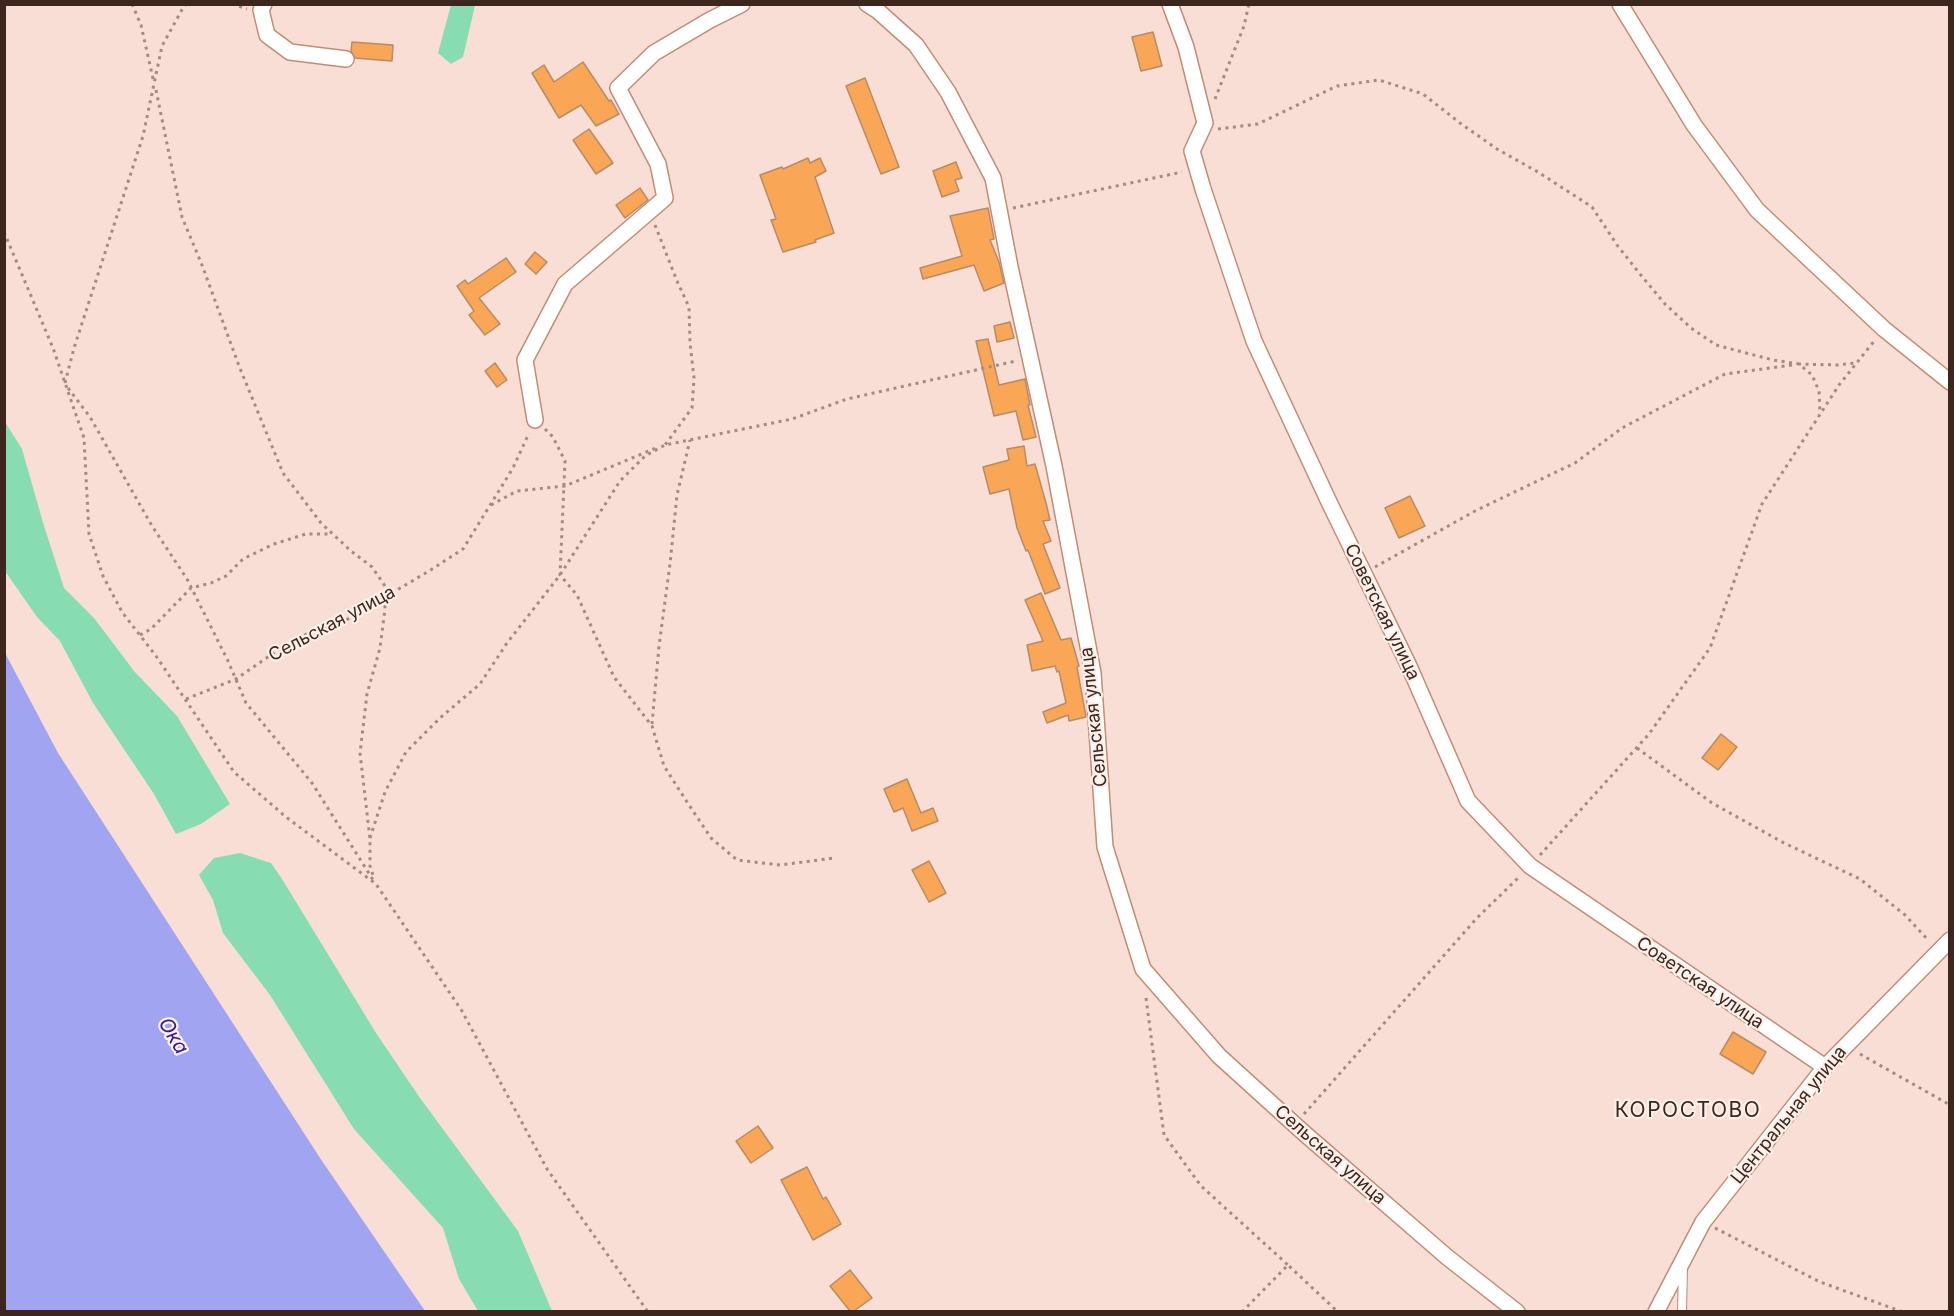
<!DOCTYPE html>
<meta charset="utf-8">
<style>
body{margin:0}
#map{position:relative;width:1954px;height:1316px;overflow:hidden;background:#f8ded5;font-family:Inter,sans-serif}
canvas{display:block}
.frame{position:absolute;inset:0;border:6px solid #3d261d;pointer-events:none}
</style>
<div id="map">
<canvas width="1954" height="1316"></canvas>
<div class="frame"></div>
</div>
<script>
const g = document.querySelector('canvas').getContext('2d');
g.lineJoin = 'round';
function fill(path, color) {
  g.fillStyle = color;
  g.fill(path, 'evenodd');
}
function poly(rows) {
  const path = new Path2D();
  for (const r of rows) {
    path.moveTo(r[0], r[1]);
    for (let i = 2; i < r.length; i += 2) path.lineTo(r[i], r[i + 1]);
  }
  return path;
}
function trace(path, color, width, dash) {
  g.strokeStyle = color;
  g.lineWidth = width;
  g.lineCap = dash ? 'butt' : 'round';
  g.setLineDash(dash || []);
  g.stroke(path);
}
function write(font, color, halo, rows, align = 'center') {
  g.font = font + ' Inter,sans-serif';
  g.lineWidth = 4.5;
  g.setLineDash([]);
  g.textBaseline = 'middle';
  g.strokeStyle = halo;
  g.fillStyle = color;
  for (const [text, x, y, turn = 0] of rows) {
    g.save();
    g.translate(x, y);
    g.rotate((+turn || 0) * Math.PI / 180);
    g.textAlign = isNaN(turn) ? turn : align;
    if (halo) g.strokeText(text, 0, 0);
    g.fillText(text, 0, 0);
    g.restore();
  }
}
const green = poly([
 [451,5,475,5,463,57,451,64,438,53],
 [5,422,22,449,44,526,64,588,94,618,134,671,177,716,230,804,201,824,176,834,154,794,93,703,60,641,37,617,5,571],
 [240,853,271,863,282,879,376,1033,420,1098,518,1231,552,1311,478,1311,459,1279,443,1228,354,1129,270,995,223,933,213,900,199,875,214,858]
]);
const water = poly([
 [4,651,58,753,322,1161,425,1311,5,1311]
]);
const building = poly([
 [1153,32,1162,66,1141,71,1132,37,1153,32],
 [352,42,393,45,392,61,355,58,351,51,352,42],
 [583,62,609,101,611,100,619,114,596,126,581,105,559,118,532,73,544,65,554,82,583,62],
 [865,78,899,167,881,174,846,86,865,78],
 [589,129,613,163,596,174,573,140,589,129],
 [808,158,810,163,820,158,826,171,815,177,834,233,815,240,816,242,783,252,771,220,776,219,760,175,782,167,783,169,808,158],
 [956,162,962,178,955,180,959,191,942,197,933,171,956,162],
 [640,188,648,200,625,218,616,205,640,188],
 [988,208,994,239,990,240,999,262,1004,283,984,291,974,265,923,279,920,268,962,256,950,216,988,208],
 [535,252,547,262,536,274,525,264,535,252],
 [506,258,516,272,479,298,500,324,485,335,469,315,474,311,457,286,465,280,468,284,506,258],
 [1010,322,1014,338,997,342,994,326,1010,322],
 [988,339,999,385,1025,379,1030,405,1028,405,1036,437,1023,440,1016,411,994,416,976,341,988,339],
 [495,363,507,380,497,387,485,371,495,363],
 [1024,446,1027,466,1035,464,1046,503,1050,520,1043,521,1051,541,1043,544,1060,588,1045,594,1028,550,1026,551,1017,528,1009,489,990,494,983,467,1009,460,1007,449,1024,446],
 [1410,496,1425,526,1399,538,1385,508,1410,496],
 [1041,593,1061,640,1071,638,1079,666,1077,667,1086,717,1069,721,1068,715,1047,723,1043,712,1066,703,1059,671,1057,672,1055,666,1032,671,1027,645,1043,641,1025,600,1041,593],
 [1721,734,1737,747,1718,770,1702,758,1721,734],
 [907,779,921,813,933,808,938,821,912,831,903,808,894,812,884,789,907,779],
 [929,861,946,893,929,902,912,870,929,861],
 [1733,1032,1766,1052,1753,1074,1720,1054,1733,1032],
 [758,1126,773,1148,751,1163,736,1141,758,1126],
 [807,1167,823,1199,826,1197,841,1224,813,1240,781,1180,807,1167],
 [850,1270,872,1298,854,1311,850,1311,830,1286,850,1270]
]);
const path = poly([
 [132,4,141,25,154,83],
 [232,4,247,9],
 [156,90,182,217,202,265,239,366,283,473,321,523,351,551,372,567,385,586,385,609,380,648,367,694,360,753,370,839,370,866,374,878],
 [1215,99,1244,26,1249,4],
 [1218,129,1258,124,1337,86,1379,80,1423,94,1460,123,1497,149,1538,172,1592,207,1617,245,1640,274,1665,304,1691,328,1716,345,1773,360,1799,364,1812,375,1819,391,1820,414],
 [1013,208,1182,172],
 [655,225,677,281,689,307,690,343,694,378,692,408,665,445],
 [4,232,53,348,84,438,89,534,103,576,122,612,156,656,234,772,286,817,376,884,462,1011,547,1169,648,1312],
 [1798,364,1837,365,1856,363],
 [65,383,74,348,143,136,162,46,184,6,187,4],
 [68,388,90,417,152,526,187,579,228,661,246,703,312,783,375,883],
 [545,429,553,437,565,461,560,575,577,595,614,677,652,726,664,766,687,802,711,838,737,860,780,865,834,858],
 [491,505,517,491,565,486,656,448],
 [1375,567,1475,511,1575,463,1622,428,1725,374,1792,365],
 [140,635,151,629,191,588,211,583,226,576,243,559,274,544,306,534,332,534],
 [186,699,236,679,278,650,312,631,348,619,429,571,463,549,513,468,529,433],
 [652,724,659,646,670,564,677,495,690,440],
 [1637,748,1712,803,1784,843,1860,879,1905,915,1929,941],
 [370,838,385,792,406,752,440,718,480,684,507,643,560,575,620,481,645,456,665,445,792,419,847,399,1016,361],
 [1540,855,1649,734,1710,648,1762,504,1839,385,1875,340],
 [1146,998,1164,1135,1201,1186,1288,1265],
 [1860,1054,1950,1105],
 [1304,1114,1476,919,1519,877],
 [1715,1228,1820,1282,1903,1312],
 [1242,1312,1288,1265,1338,1312]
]);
const lane = poly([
 [1682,1312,1683,1268]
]);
const street = poly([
 [264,4,261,10,267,35,290,52,346,59],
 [867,4,878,11,916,45,948,92,993,178,1010,267,1054,466,1093,673,1105,847,1143,969,1219,1056,1304,1133,1447,1257,1517,1312],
 [1170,4,1186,47,1205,123,1192,151,1203,189,1254,341,1329,502,1409,666,1468,801,1530,866,1825,1067],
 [1620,4,1694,125,1757,210,1884,329,1950,382],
 [535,420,525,360,565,284,665,198,658,164,618,88,654,53,710,20,742,4],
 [1656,1312,1703,1222,1825,1067,1950,940]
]);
const streetNames = [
 ["Советская улица",1382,612,64],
 ["Сельская улица",332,624,-28],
 ["Сельская улица",1094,717,-96],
 ["Советская улица",1700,983,34],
 ["Центральная улица",1789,1115,-51],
 ["Сельская улица",1330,1155,41]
];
const waterNames = [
 ["Ока",173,1036,59]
];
const quarterNames = [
 ["КОРОСТОВО",1688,1111]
];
fill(green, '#87dcb2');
fill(water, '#a1a4f0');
fill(building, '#faa657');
trace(building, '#b88b64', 1.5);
trace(lane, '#c48b75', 10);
trace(street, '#c48b75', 18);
trace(path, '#a38b82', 3, [3, 4.5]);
trace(lane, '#fff', 8);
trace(street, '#fff', 15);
write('18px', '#3d261d', '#fcefea', streetNames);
write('italic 20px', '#321e8b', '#fcefea', waterNames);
g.letterSpacing = '1.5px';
write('21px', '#3d261d', '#fcefea', quarterNames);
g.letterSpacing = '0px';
</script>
